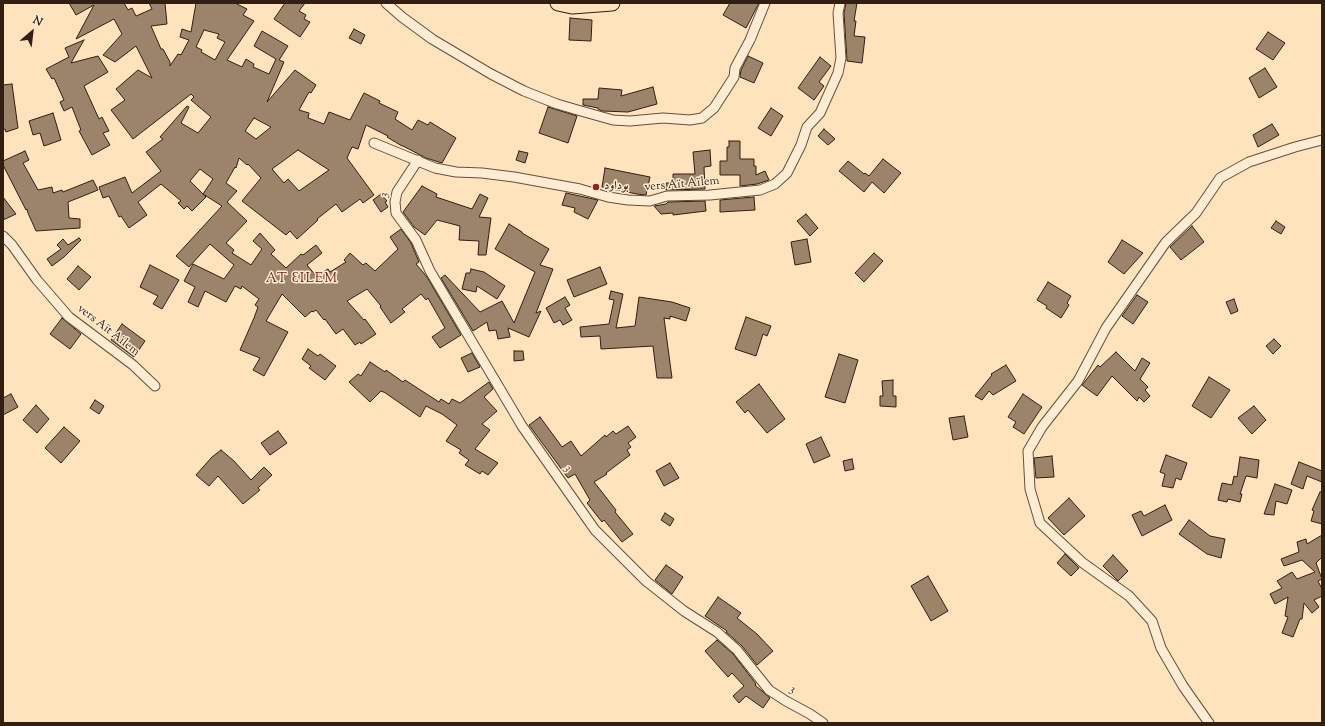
<!DOCTYPE html>
<meta charset="utf-8">
<style>
body{margin:0}
#map{position:relative;width:1325px;height:726px;overflow:hidden;background:#fee3bc;font-family:"Sorts Mill Goudy",serif}
canvas{display:block}
.frame{position:absolute;inset:0;border:4px solid #321e12;pointer-events:none}
.north{position:absolute;left:12px;top:12px;width:40px;height:40px;-webkit-text-stroke:3px #feedd3;paint-order:stroke;rotate:28deg;font-size:11px;font-weight:700;line-height:16px;text-align:center;color:#321e12}
.north::after{content:'';display:block;margin:auto;width:14px;height:18px;background:#321e12;clip-path:polygon(50% 0,100% 100%,50% 72%,0 100%)}
</style>
<div id="map">
<canvas width="1325" height="726"></canvas>
<div class="frame"></div>
<div class="north">N</div>
</div>
<script>
const g = document.querySelector('canvas').getContext('2d');
g.lineJoin = 'round';
function fill(path, color) {
  g.fillStyle = color;
  g.fill(path, 'evenodd');
}
function poly(rows) {
  const path = new Path2D();
  for (const r of rows) {
    path.moveTo(r[0], r[1]);
    for (let i = 2; i < r.length; i += 2) path.lineTo(r[i], r[i + 1]);
  }
  return path;
}
function trace(path, color, width, dash) {
  g.strokeStyle = color;
  g.lineWidth = width;
  g.lineCap = dash ? 'butt' : 'round';
  g.setLineDash(dash || []);
  g.stroke(path);
}
function write(font, color, halo, rows, align = 'center') {
  g.font = font + ' "Sorts Mill Goudy",Amiri,serif';
  g.lineWidth = 3;
  g.setLineDash([]);
  g.textBaseline = 'middle';
  g.strokeStyle = halo;
  g.fillStyle = color;
  for (const [text, x, y, turn = 0] of rows) {
    g.save();
    g.translate(x, y);
    g.rotate((+turn || 0) * Math.PI / 180);
    g.textAlign = isNaN(turn) ? turn : align;
    if (halo) g.strokeText(text, 0, 0);
    g.fillText(text, 0, 0);
    g.restore();
  }
}
const building = poly([
 [69,3,124,3,128,10,132,8,136,16,152,9,149,3,165,3,167,24,151,26,161,49,163,49,170,62,170,66,178,54,181,55,189,40,180,37,182,29,191,32,196,3,235,3,247,9,243,15,254,21,227,60,242,67,246,59,254,64,253,67,269,74,276,59,254,46,262,31,288,46,279,60,284,62,267,102,295,70,316,85,311,93,309,92,299,110,309,113,308,118,324,124,329,112,350,120,364,93,380,101,379,103,398,112,395,119,412,130,418,120,428,125,430,122,456,138,442,163,426,158,403,146,402,146,387,137,388,136,366,125,358,149,352,147,347,158,374,195,363,203,360,199,342,212,336,204,317,219,318,220,297,239,290,231,286,235,242,201,261,178,248,164,247,165,239,158,236,168,235,167,226,183,237,191,227,202,247,221,226,243,234,250,232,253,251,265,262,249,253,241,260,233,275,250,271,254,286,268,301,254,303,255,316,245,322,253,307,265,316,276,328,269,330,272,346,262,344,260,350,253,363,265,366,263,375,271,398,249,390,237,401,229,411,243,419,262,416,264,427,277,461,335,440,348,432,337,445,328,428,298,426,300,421,294,402,309,405,312,391,323,380,307,381,306,367,289,347,301,364,320,365,319,376,334,361,344,360,342,355,345,343,329,336,334,325,319,324,320,316,310,313,312,312,311,305,317,282,294,266,321,288,332,264,376,253,370,260,358,240,350,254,318,258,307,255,305,259,299,242,286,241,289,235,286,226,302,205,291,198,307,188,302,195,287,184,281,193,264,224,279,234,265,210,244,189,267,176,256,222,206,203,194,213,179,200,169,190,181,206,197,192,211,187,206,184,209,178,203,181,201,161,184,138,202,147,215,129,228,121,216,119,217,109,196,103,198,99,187,125,177,132,193,161,171,146,152,163,139,160,137,187,106,189,107,181,123,198,133,211,117,191,100,194,97,191,94,133,139,111,110,125,100,116,89,138,70,152,78,136,46,115,62,103,55,122,34,114,19,76,39,94,5,76,15,69,3],
 [204,30,219,34,217,38,225,42,215,60,201,52,202,50,196,47,204,30],
 [254,118,271,127,256,139,245,131,254,118],
 [298,150,329,170,299,191,288,179,284,183,272,169,298,150],
 [285,3,305,3,299,11,306,15,304,19,310,22,300,37,274,19,285,3],
 [730,3,759,3,746,28,723,15,730,3],
 [846,3,857,3,854,21,856,21,854,36,865,37,862,63,847,61,844,13,846,3],
 [570,18,592,20,591,41,569,40,570,18],
 [354,29,365,35,361,44,349,38,354,29],
 [1268,32,1285,43,1273,60,1256,49,1268,32],
 [84,40,71,63,98,56,108,72,84,86,99,119,102,117,109,131,103,133,110,145,92,155,79,131,81,130,72,107,64,111,60,102,64,100,54,78,52,79,46,69,69,57,65,48,84,40],
 [748,56,763,63,754,83,740,77,741,70,748,56],
 [820,57,831,66,819,82,824,86,814,100,798,88,820,57],
 [1265,68,1277,87,1259,98,1249,78,1265,68],
 [12,84,18,128,6,132,5,129,3,130,3,85,12,84],
 [653,87,657,104,628,112,602,111,598,109,598,108,583,105,583,99,598,99,599,88,622,90,621,96,653,87],
 [548,107,577,116,568,143,539,133,548,107],
 [771,108,783,116,771,136,758,128,771,108],
 [53,113,61,140,44,146,40,133,33,135,29,121,53,113],
 [1272,124,1279,135,1258,147,1253,135,1272,124],
 [824,129,835,139,828,145,818,136,824,129],
 [729,141,740,141,740,159,754,159,754,166,756,166,756,175,765,171,769,180,757,184,740,186,740,175,720,175,720,161,727,161,727,147,729,147,729,141],
 [710,150,711,166,704,167,705,189,666,190,666,183,673,183,673,174,695,174,693,152,710,150],
 [25,151,29,160,23,163,38,190,52,187,53,193,62,190,63,192,93,180,98,190,68,202,69,218,80,219,80,228,36,231,28,213,27,209,26,210,3,165,3,161,25,151],
 [519,151,528,153,525,163,516,160,519,151],
 [883,159,901,173,884,193,872,182,864,192,839,171,848,161,864,174,865,173,869,176,883,159],
 [605,168,650,177,646,195,637,194,602,187,605,168],
 [422,186,437,194,436,197,472,209,480,194,488,198,479,217,491,218,486,255,478,255,479,241,459,240,460,226,437,220,425,235,414,227,403,212,422,186],
 [566,193,598,200,588,219,574,212,575,208,562,205,566,193],
 [381,194,387,201,385,202,388,207,381,212,373,200,381,194],
 [3,197,16,214,3,220,3,197],
 [754,197,755,210,720,212,720,200,754,197],
 [705,201,706,211,673,215,673,213,661,214,654,206,666,204,668,202,705,201],
 [806,214,818,228,810,236,797,221,806,214],
 [1276,221,1285,227,1281,234,1271,228,1276,221],
 [509,224,522,232,522,233,549,249,540,265,553,269,536,313,541,311,529,337,508,328,510,337,498,339,496,330,489,331,487,322,473,331,441,278,445,275,480,312,502,301,514,323,535,272,495,249,509,224],
 [1192,226,1204,242,1181,260,1170,247,1192,226],
 [79,238,81,240,64,257,52,266,47,259,61,249,57,245,63,239,68,245,79,238],
 [807,239,811,262,795,265,791,242,807,239],
 [1122,240,1143,253,1124,274,1108,262,1116,250,1122,240],
 [874,253,883,261,864,282,855,273,874,253],
 [150,265,179,280,162,309,153,304,158,296,140,287,150,265],
 [78,266,91,277,79,290,67,279,78,266],
 [600,267,607,284,574,297,567,280,600,267],
 [471,269,484,272,505,286,497,299,477,286,476,292,462,289,466,273,470,273,471,269],
 [1048,282,1071,296,1067,303,1069,305,1061,318,1046,308,1047,306,1037,300,1048,282],
 [611,291,623,294,616,328,635,326,639,297,672,302,690,308,686,321,670,316,670,319,664,318,672,378,657,378,653,346,601,349,600,336,581,337,580,327,609,324,614,300,609,299,611,291],
 [1137,295,1148,302,1133,324,1122,316,1137,295],
 [565,297,570,305,565,308,572,320,563,325,560,320,554,323,546,308,565,297],
 [1234,299,1238,311,1231,314,1226,302,1234,299],
 [746,317,771,326,767,336,763,334,756,356,735,349,746,317],
 [62,318,81,334,70,349,50,334,62,318],
 [122,324,145,341,134,357,111,340,122,324],
 [1274,339,1281,346,1273,354,1266,346,1274,339],
 [308,349,318,356,320,354,336,366,325,380,309,368,311,366,302,359,308,349],
 [514,351,523,351,524,360,514,361,514,351],
 [1116,352,1135,371,1142,358,1150,363,1140,379,1148,387,1145,390,1150,396,1144,402,1139,397,1137,401,1112,376,1097,396,1082,385,1098,365,1100,367,1116,352],
 [472,353,480,367,468,372,461,358,472,353],
 [839,354,858,360,845,403,825,397,839,354],
 [370,362,385,372,386,370,403,382,405,380,439,402,441,399,449,404,452,399,460,403,489,382,493,389,484,397,497,411,482,424,490,430,475,449,498,463,488,475,482,471,480,474,465,465,469,460,459,453,461,450,446,441,457,425,442,414,426,406,420,417,384,392,383,392,381,391,370,402,349,382,358,374,361,376,370,362],
 [1006,365,1016,381,993,395,989,391,982,400,975,396,992,375,991,374,1006,365],
 [1209,377,1230,390,1211,418,1192,406,1209,377],
 [893,380,893,396,896,396,896,407,880,406,880,396,883,396,882,381,893,380],
 [759,384,785,419,767,433,748,410,745,413,736,402,759,384],
 [11,394,18,407,3,415,3,398,11,394],
 [1023,394,1042,407,1024,434,1013,427,1016,422,1008,417,1023,394],
 [95,400,104,406,99,414,90,408,95,400],
 [36,405,49,419,37,433,23,420,36,405],
 [1254,406,1266,420,1252,434,1238,418,1254,406],
 [964,416,968,437,953,440,949,418,964,416],
 [540,417,562,447,571,441,581,456,605,435,606,437,613,431,616,434,628,426,636,437,628,443,631,447,627,450,630,455,606,473,607,474,594,482,616,510,615,512,633,534,622,542,604,520,602,522,587,503,590,500,575,474,568,478,529,425,540,417],
 [64,427,80,441,61,463,45,448,64,427],
 [278,431,287,443,270,455,261,443,278,431],
 [821,437,830,456,814,463,806,444,821,437],
 [221,450,234,461,251,480,264,467,272,475,258,488,260,490,243,504,218,476,209,486,196,475,212,457,221,450],
 [1166,455,1187,463,1181,480,1176,478,1173,488,1162,486,1165,474,1160,472,1166,455],
 [1052,456,1054,477,1036,478,1034,458,1052,456],
 [1240,457,1259,460,1257,478,1246,476,1240,494,1242,494,1240,502,1228,499,1227,502,1218,500,1222,483,1232,485,1234,476,1237,477,1240,457],
 [852,459,854,469,845,471,843,461,852,459],
 [1299,462,1322,471,1322,482,1307,476,1303,489,1291,484,1299,462],
 [670,463,679,478,664,486,656,471,670,463],
 [1275,484,1292,490,1287,504,1276,501,1274,515,1264,514,1275,484],
 [1320,492,1322,492,1322,524,1311,521,1314,511,1312,510,1320,492],
 [1069,498,1085,516,1064,535,1048,518,1069,498],
 [1165,505,1172,520,1142,536,1132,515,1141,511,1144,516,1165,505],
 [665,513,674,519,670,526,661,520,665,513],
 [1189,520,1210,536,1225,539,1221,558,1207,554,1179,534,1189,520],
 [1322,535,1322,557,1316,563,1322,579,1318,581,1322,589,1322,596,1314,600,1319,607,1312,613,1304,603,1302,619,1300,619,1293,637,1282,633,1288,617,1285,616,1288,597,1275,604,1270,594,1282,588,1277,581,1292,572,1297,579,1315,572,1302,560,1284,566,1281,559,1299,552,1297,542,1306,539,1307,544,1322,535],
 [1065,554,1079,568,1071,576,1057,563,1065,554],
 [1113,555,1128,571,1118,581,1103,566,1113,555],
 [666,565,683,577,672,594,655,580,666,565],
 [928,576,948,611,931,621,911,586,928,576],
 [718,597,741,613,737,618,757,634,773,651,757,665,742,646,726,632,727,631,705,616,718,597],
 [717,640,733,654,756,684,755,685,770,698,763,708,746,696,739,703,733,696,744,686,732,673,728,677,705,651,717,640]
]);
const street = poly([
 [386,3,402,17,432,39,491,74,524,91,557,104,581,111,613,120,630,121,663,118,690,120,702,118,714,108,734,77,735,68,750,40,765,3],
 [374,143,435,168,456,172,482,173,514,177,580,189,608,197,628,200,650,201,667,196,710,195,760,190,775,184,787,173,801,145,807,127,820,113,838,73,841,58,838,13,840,3],
 [418,160,397,192,395,202,396,213,416,240,430,271,522,426,595,530,646,581,684,611,717,632,737,650,769,690,786,701,810,714,823,723],
 [3,236,12,245,37,280,69,317,133,365,155,386],
 [1209,723,1183,686,1161,648,1152,621,1129,596,1083,563,1040,523,1030,489,1028,451,1042,427,1078,381,1106,328,1166,242,1196,213,1220,178,1249,162,1295,147,1322,140]
]);
const primary = poly([
 [558,3,572,6,612,3]
]);
const markers = [
 [596,187,4,"#8f2418"]
];
const streetNames = [
 ["vers Aït Aïlem",682,185,-5],
 ["3",385,195,-78],
 ["vers Aït Aïlem",108,331,38],
 ["3",567,469,55],
 ["3",792,690,32]
];
const poiNames = [
 ["بوداود",604,187]
];
const quarterNames = [
 ["AT ƐILEM",302,280]
];
fill(building, '#9c846a');
trace(building, '#321e12', 1);
trace(street, '#654f3c', 11);
trace(primary, '#321e12', 17);
trace(street, '#feedd3', 9);
trace(primary, '#fee3bc', 15);
for (const [x, y, r, color] of markers) {
  const dot = new Path2D();
  dot.arc(x, y, r, 0, 2 * Math.PI);
  g.fillStyle = color;
  g.fill(dot);
  trace(dot, '#feedd3', 1.5);
}
write('12px', '#321e12', '#feedd3', streetNames);
write('bold 12px', '#321e12', '#feedd3', poiNames, 'left');
g.letterSpacing = '1px';
write('14px', '#7a1f14', '#feedd3', quarterNames);
g.letterSpacing = '0px';
</script>
